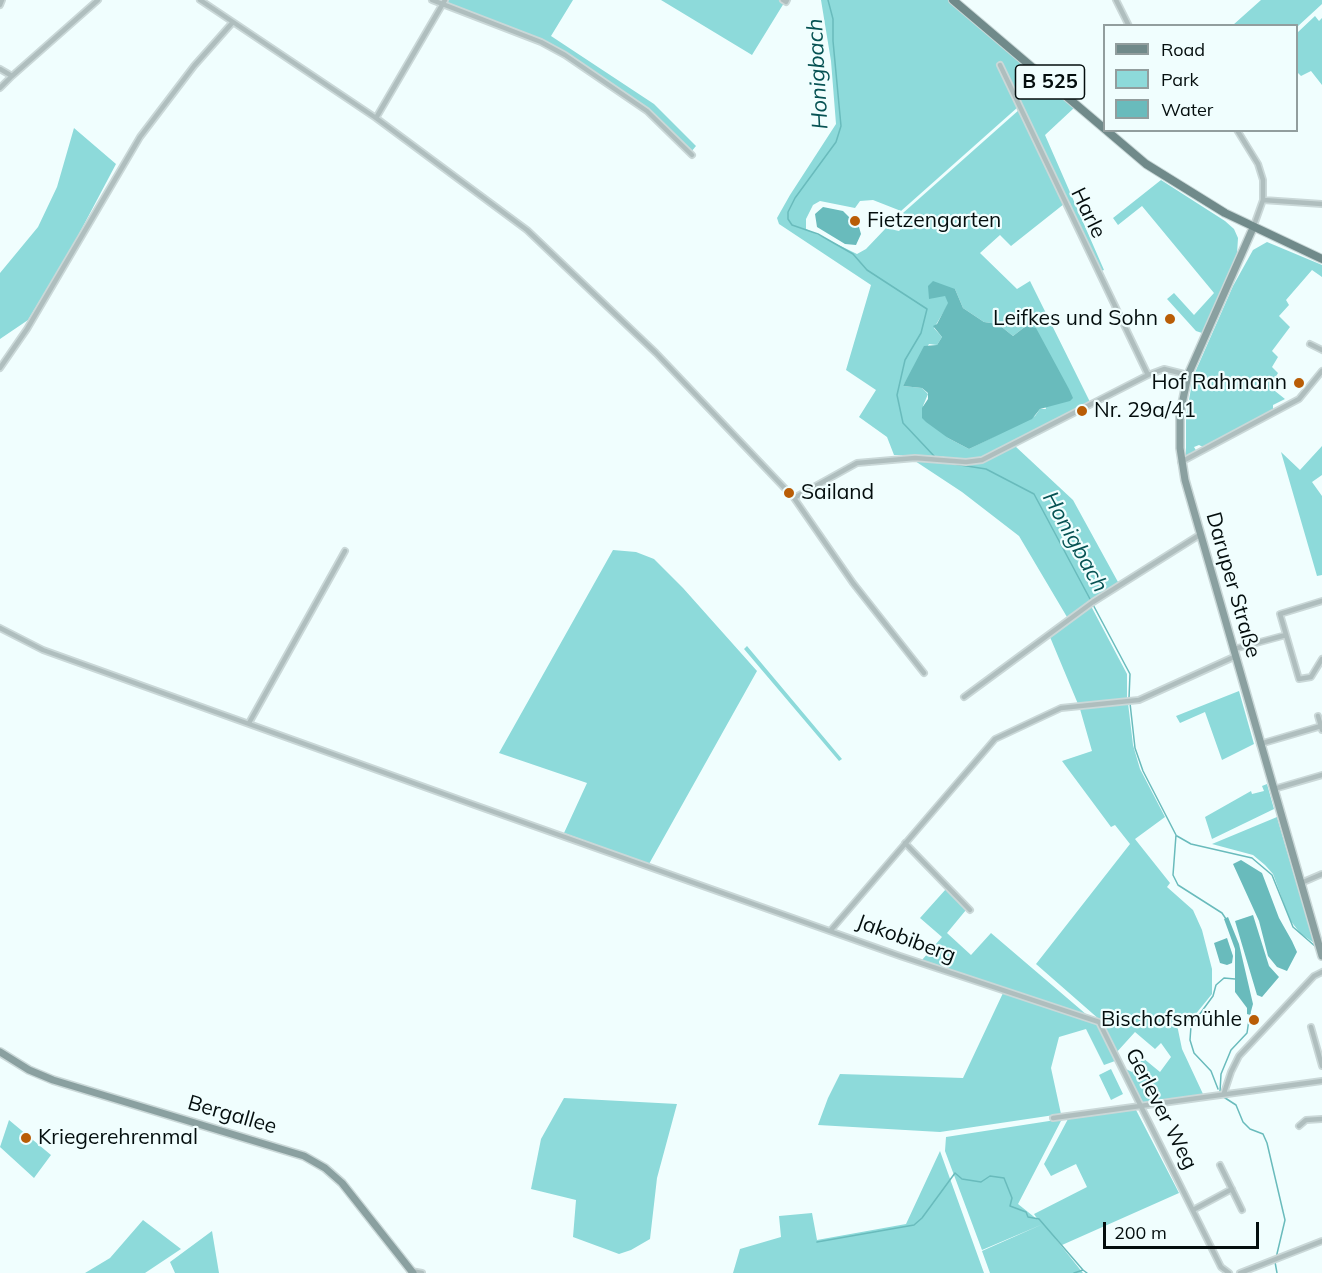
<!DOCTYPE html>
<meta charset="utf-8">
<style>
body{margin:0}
#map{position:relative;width:1322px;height:1273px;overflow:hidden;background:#f0fefe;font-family:Mulish,sans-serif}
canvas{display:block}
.legend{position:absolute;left:1103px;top:24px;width:195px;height:108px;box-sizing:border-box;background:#f0fefe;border:2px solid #929e9e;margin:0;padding:8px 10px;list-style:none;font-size:18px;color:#040e0e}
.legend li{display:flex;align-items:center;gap:12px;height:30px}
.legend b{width:30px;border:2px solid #929e9e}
.scale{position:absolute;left:1103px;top:1222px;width:156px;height:27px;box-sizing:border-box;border:3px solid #040e0e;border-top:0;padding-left:8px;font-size:18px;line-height:21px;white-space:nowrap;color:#040e0e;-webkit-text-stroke:4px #f0fefe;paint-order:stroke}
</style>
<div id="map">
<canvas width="1322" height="1273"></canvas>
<ul class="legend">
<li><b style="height:8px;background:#708a8a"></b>Road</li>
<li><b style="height:16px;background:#8ddada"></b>Park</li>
<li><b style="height:16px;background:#69bbbc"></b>Water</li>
</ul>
<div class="scale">200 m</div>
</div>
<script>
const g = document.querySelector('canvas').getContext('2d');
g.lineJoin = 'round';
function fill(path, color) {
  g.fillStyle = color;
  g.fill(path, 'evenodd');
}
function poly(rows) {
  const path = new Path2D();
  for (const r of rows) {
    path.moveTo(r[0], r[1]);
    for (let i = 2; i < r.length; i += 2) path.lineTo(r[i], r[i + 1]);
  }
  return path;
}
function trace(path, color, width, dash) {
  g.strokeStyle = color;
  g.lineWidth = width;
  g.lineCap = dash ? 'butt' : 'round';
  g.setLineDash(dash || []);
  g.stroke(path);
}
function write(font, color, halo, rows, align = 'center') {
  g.font = font + ' Mulish,sans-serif';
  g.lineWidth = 4.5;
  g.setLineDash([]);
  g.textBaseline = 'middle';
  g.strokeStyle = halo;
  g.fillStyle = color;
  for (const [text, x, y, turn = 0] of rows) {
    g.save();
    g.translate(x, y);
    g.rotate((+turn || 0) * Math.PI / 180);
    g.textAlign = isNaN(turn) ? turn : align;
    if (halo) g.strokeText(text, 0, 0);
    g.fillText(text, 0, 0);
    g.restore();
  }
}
const green = poly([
 [447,0,573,0,551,36,654,104,696,146,691,152,650,110,598,74,541,40,444,6],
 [661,0,780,0,784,3,752,55],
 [821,0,948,0,1074,108,1045,135,1104,270,1101,271,1000,62,997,64,1018,107,901,211,873,200,860,201,855,208,820,201,813,205,806,219,806,229,857,254,866,249,886,228,899,231,910,219,903,213,1020,109,1064,204,1011,246,1000,235,980,253,1017,289,1030,281,1090,402,983,458,966,460,938,456,894,455,887,437,859,417,876,390,846,370,871,285,779,224,777,218,790,195,836,124,831,61],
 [955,289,963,308,984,322,998,324,1013,336,1026,326,1046,409,1040,409,1035,416,969,449,948,438,923,406,928,394,922,388,903,386,929,344,937,345,942,337,934,328,949,303,945,295],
 [1261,0,1322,0,1322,4,1297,27,1233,25],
 [1315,16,1319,21,1322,18,1322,85,1311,71,1301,76,1297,72,1297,33],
 [74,128,116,164,71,249,28,320,0,339,0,273,38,227,57,187],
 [1161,180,1225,221,1234,229,1238,238,1237,254,1202,333,1196,331,1167,299,1174,293,1194,315,1214,293,1142,206,1118,225,1113,218],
 [1267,242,1322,265,1322,277,1312,270,1286,300,1289,305,1279,316,1290,327,1272,351,1278,357,1272,367,1278,373,1270,387,1285,399,1273,405,1273,411,1205,448,1199,445,1194,447,1197,452,1186,458,1186,417,1193,377,1233,286,1253,250],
 [1015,446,1073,500,1118,582,1067,617,1019,536,962,492,915,461,968,464,982,462],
 [1322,446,1322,475,1312,482,1322,496,1322,575,1317,576,1281,452,1300,470],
 [613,550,636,552,654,559,683,588,757,671,649,864,564,833,587,783,499,753],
 [1091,606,1127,674,1127,698,1078,704,1050,637],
 [747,646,842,759,839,761,744,649],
 [1239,691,1254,744,1222,760,1205,712,1180,723,1176,716],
 [1128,703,1133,745,1140,769,1165,817,1135,839,1170,883,1167,887,1193,910,1202,930,1212,969,1212,994,1190,1021,1176,1020,1182,1049,1203,1094,1140,1103,1124,1068,1132,1072,1143,1058,1160,1072,1171,1057,1161,1043,1155,1049,1135,1032,1116,1053,1100,1020,1036,964,1130,844,1115,825,1111,827,1062,761,1092,751,1080,709],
 [1267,784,1274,809,1212,839,1205,817,1251,791,1252,794,1264,791,1262,786],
 [1277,817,1314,943,1300,933,1290,920,1273,874,1265,865,1253,855,1212,844],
 [946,889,966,910,947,933,971,955,991,933,1087,1015,922,960,942,937,920,918],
 [1003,993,1097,1024,1115,1061,1104,1065,1086,1029,1059,1037,1051,1068,1061,1114,940,1132,818,1125,828,1098,840,1074,963,1078],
 [1111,1069,1123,1094,1111,1100,1099,1075],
 [564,1098,677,1104,657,1178,650,1239,631,1250,619,1254,573,1237,576,1200,531,1189,541,1139],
 [1135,1108,1179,1193,1062,1245,1054,1237,1083,1273,990,1273,982,1251,1043,1224,982,1250,945,1151,946,1137,1062,1119,1018,1204,1038,1220,1034,1214,1087,1187,1076,1164,1051,1176,1044,1164,1068,1119],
 [9,1120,51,1155,34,1178,0,1147],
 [940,1151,984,1273,733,1273,740,1249,781,1237,779,1216,812,1213,817,1240,906,1224],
 [143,1220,181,1249,145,1273,85,1273,110,1258],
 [212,1231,219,1273,175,1273,170,1262]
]);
const water = poly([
 [823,207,843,211,859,227,861,234,856,245,845,244,817,227,815,214],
 [933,281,955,289,963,308,984,322,998,324,1013,336,1026,326,1036,328,1069,389,1073,398,1070,401,1040,409,1032,419,969,449,948,438,926,422,922,418,922,408,928,399,928,393,922,388,903,386,924,346,937,345,942,337,933,326,937,324,948,303,945,296,929,299,928,286],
 [1241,860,1262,873,1279,918,1292,941,1297,952,1287,971,1277,967,1268,956,1259,921,1233,864],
 [1253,915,1269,966,1279,977,1262,997,1257,995,1235,921],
 [1228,917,1239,944,1253,1004,1250,1015,1247,1014,1247,1008,1235,992,1235,949,1224,919],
 [1227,938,1233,956,1232,963,1227,965,1220,963,1214,943]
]);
const stream = poly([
 [828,0,833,19,833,41,841,126,836,142,795,198,788,212,788,219,792,225,818,234,853,254,867,270,927,309,921,333,905,360,897,395,903,423,935,457],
 [941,462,986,469,1034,494,1130,674,1129,698],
 [1130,703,1135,748,1143,771,1176,835,1173,875,1178,885,1222,913,1226,919],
 [1177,836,1191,844,1252,858,1272,875,1293,927,1316,947],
 [1218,1089,1211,1071,1194,1053,1190,1040,1191,1026,1213,996,1216,985,1224,978,1235,979],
 [1220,1092,1221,1074,1231,1050,1247,1033,1250,1013],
 [1222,1096,1236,1105,1243,1122,1250,1129,1263,1134,1267,1143,1285,1220,1276,1258],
 [817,1242,914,1225,922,1218,955,1173,962,1179,981,1182,990,1176,1004,1178,1012,1198,1010,1206,1026,1212,1028,1217,1039,1219,1083,1270],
 [1275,1262,1277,1273],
 [1074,1273,1083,1270,1087,1273]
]);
const street = poly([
 [200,0,233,22],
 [432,0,541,42,565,55,647,111,692,155],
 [445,0,376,118,527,230,656,353,794,498,853,583,924,673],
 [783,0,786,2,787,0],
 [1116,0,1129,26],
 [0,5,2,0],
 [1000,65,1148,375],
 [0,69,12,76,98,0],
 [0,88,12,76],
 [1237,130,1258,164,1263,180,1263,200,1253,228],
 [1263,200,1322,204],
 [1310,344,1322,350],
 [0,368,27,329,140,137,194,66,233,22,376,118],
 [1181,462,1299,399,1322,371],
 [794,498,857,463,915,458,966,462,982,460,1148,375,1164,369,1188,375],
 [1322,601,1280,614,1299,679,1311,677,1322,659],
 [0,628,43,650,469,803,900,956,1099,1022,1221,1267,1229,1273],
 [1234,649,1286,635],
 [964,697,1093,602,1201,534],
 [1318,716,1322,730],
 [249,723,345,551],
 [1260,744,1321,726],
 [1274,789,1322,775],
 [905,843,970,910],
 [1301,883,1322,874],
 [831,930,995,739,1061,708,1139,700,1236,656],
 [1311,1027,1322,1066],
 [1224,1093,1231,1072,1239,1056,1314,976,1322,972],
 [1053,1118,1322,1081],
 [1299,1126,1306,1120,1322,1119],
 [1220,1165,1242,1210],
 [1193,1210,1232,1189],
 [411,1271,422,1273],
 [1240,1273,1322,1241]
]);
const secondary = poly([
 [1253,228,1188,375,1180,414,1180,448,1185,480,1322,956],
 [0,1052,29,1070,53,1080,304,1156,325,1168,342,1183,413,1273]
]);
const primary = poly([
 [953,0,1146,164,1225,213,1322,259]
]);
const markers = [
 [855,221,6,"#b95d06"],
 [1170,319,6,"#b95d06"],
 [1299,383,6,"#b95d06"],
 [1082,411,6,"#b95d06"],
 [789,493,6,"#b95d06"],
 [1254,1020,6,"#b95d06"],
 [26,1138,6,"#b95d06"]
];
const shields = [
 [1050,82,69]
];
const shieldNames = [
 ["B 525",1050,82]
];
const streetNames = [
 ["Harle",1088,213,64],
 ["Daruper Straße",1233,585,74],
 ["Jakobiberg",906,939,20],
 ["Gerlever Weg",1161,1109,63],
 ["Bergallee",232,1115,16]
];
const poiNames = [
 ["Fietzengarten",867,221],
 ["Leifkes und Sohn",1158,319,"right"],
 ["Hof Rahmann",1287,383,"right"],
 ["Nr. 29a/41",1094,411],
 ["Sailand",801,493],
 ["Bischofsmühle",1242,1020,"right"],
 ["Kriegerehrenmal",38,1138]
];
const waterNames = [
 ["Honigbach",818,74,-93],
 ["Honigbach",1075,542,61]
];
fill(green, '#8ddada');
fill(water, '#69bbbc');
trace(stream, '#69bbbc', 1.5);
trace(street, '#cad8d8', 8);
trace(secondary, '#cad8d8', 10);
trace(primary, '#cad8d8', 10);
trace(street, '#afbebe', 4.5);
trace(secondary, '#8aa0a0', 7);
trace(primary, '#708a8a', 8);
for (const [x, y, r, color] of markers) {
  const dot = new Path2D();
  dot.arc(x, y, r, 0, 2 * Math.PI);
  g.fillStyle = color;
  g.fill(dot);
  trace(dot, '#f0fefe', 2);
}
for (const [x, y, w] of shields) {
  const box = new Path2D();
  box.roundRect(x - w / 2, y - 17, w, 34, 4.5);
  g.fillStyle = '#f0fefe';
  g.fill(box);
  trace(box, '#040e0e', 1.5);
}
write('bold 20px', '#040e0e', null, shieldNames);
write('21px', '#040e0e', '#f0fefe', streetNames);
write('21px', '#040e0e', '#f0fefe', poiNames, 'left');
write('italic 22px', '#065253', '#f0fefe', waterNames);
</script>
